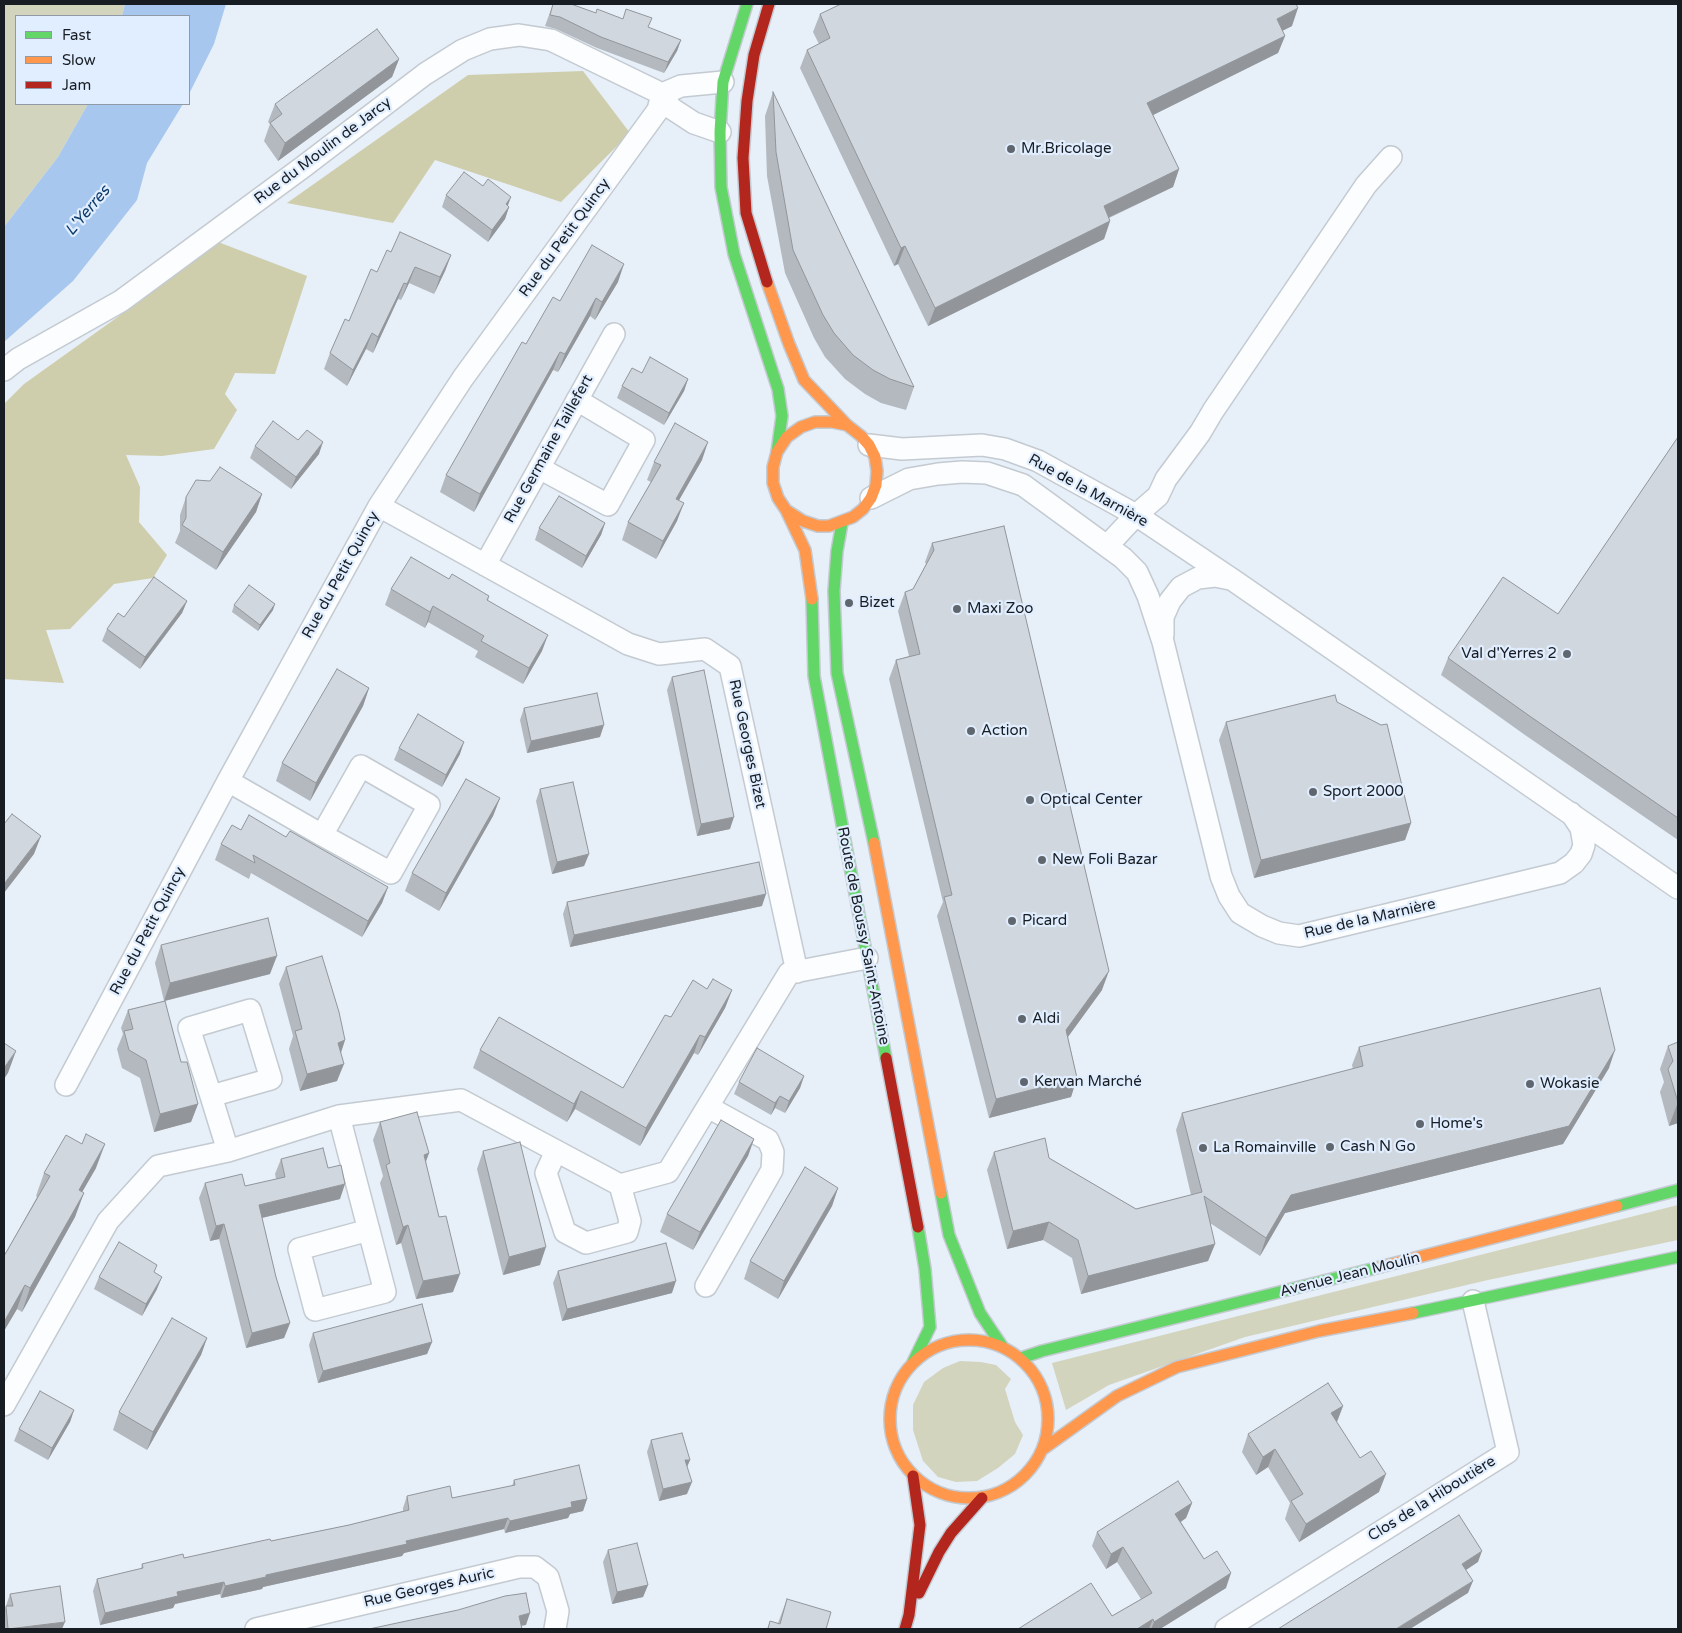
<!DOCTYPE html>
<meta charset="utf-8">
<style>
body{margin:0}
#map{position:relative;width:1682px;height:1633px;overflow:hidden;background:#e7eff8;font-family:"Varela Round",sans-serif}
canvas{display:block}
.frame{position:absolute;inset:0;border:5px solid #181d23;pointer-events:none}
.legend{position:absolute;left:15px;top:15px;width:175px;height:90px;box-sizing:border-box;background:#e0eeff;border:1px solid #909aa7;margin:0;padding:6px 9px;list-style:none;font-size:15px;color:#181d23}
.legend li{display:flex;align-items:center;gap:10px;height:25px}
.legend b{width:25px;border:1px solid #909aa7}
</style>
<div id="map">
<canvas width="1682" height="1633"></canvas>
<div class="frame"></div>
<ul class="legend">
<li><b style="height:6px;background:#63d668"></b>Fast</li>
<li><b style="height:6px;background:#ff974d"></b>Slow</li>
<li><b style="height:6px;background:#b3261e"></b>Jam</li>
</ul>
</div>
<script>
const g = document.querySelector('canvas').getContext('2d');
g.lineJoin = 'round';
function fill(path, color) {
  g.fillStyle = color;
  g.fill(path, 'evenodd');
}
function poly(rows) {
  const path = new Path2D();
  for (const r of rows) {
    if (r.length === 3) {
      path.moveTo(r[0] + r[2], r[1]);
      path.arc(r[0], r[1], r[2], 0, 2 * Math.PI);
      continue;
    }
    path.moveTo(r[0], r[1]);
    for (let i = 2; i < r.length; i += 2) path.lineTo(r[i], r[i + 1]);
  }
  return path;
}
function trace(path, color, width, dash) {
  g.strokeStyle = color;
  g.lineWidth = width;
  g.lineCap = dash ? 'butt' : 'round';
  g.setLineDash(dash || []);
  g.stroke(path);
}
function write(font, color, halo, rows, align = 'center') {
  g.font = font + ' "Varela Round",sans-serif';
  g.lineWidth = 4.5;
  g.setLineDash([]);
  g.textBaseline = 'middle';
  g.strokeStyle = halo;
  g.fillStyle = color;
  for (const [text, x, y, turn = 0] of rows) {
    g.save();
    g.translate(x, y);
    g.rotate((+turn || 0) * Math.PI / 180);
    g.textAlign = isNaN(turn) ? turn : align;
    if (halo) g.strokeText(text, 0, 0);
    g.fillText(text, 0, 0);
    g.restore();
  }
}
const green = poly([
 [4,4,125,4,122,16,16,16,16,104,88,104,58,157,4,227],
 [1678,1205,1678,1240,1488,1280,1245,1337,1109,1385,1066,1410,1052,1363],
 [960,1361,981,1362,996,1365,1011,1379,1005,1389,1015,1422,1023,1435,1015,1454,998,1468,977,1481,956,1482,938,1477,923,1461,913,1430,913,1405,924,1382,943,1368]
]);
const forest = poly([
 [583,71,630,133,561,202,435,160,393,223,287,203,468,75],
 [218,242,307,276,275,374,235,373,225,394,237,410,214,449,162,456,126,455,140,487,139,522,167,555,153,578,114,584,70,629,46,630,64,683,4,679,4,404,24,384,147,296]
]);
const water = poly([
 [125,4,226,4,214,44,189,94,189,16,122,16],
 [88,104,183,104,147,163,137,200,73,281,4,342,4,227,58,157]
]);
const street = poly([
 [662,94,671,108,694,123,720,132],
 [662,94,681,86,723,82],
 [4,370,18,359,121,301,303,167,425,74,463,50,490,39,519,35,551,40,662,94],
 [869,445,902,449,982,445,1005,449,1038,461,1136,515,1233,580,1678,888],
 [539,468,608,505,644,440,577,400],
 [871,498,909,479,938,474,962,472,987,473,1023,485,1123,558,1137,572,1148,596,1163,642,1221,876,1229,896,1240,913,1262,926,1279,933,1299,936,1560,873,1574,863,1581,854,1584,845,1581,828,1571,813],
 [379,506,628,644,659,654,705,649,730,666,797,972],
 [1107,546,1136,515,1158,496,1166,479,1200,433,1213,411,1366,185,1391,157],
 [485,565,614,334],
 [1163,635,1163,617,1170,601,1181,587,1198,578,1215,576,1230,579],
 [228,781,322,835,391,873,429,805,361,766,322,835],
 [66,1085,228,781,379,506,463,378,658,110,662,94],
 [211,1096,271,1079,250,1010,189,1028,211,1096,228,1151],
 [339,1116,385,1292,315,1310,299,1249,369,1230],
 [556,1151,546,1173,565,1232,586,1243,627,1232,630,1221,620,1185],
 [706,1286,772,1170,773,1152,768,1140,708,1107],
 [4,1405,108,1221,158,1166,228,1151,339,1116,461,1100,620,1185,668,1172,789,973,867,958],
 [256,1629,519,1567,535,1567,548,1577,558,1611,555,1629],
 [1226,1629,1508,1452,1473,1301]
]);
const fast = poly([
 [747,4,723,82,720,132,721,187,734,254,778,389,782,416,777,452],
 [842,523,837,551,834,591,837,673,874,843],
 [812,599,814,676,886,1058],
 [941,1193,949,1235,980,1313,1002,1346],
 [1617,1206,1678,1190],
 [1413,1313,1678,1257],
 [1021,1358,1042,1351,1380,1267],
 [913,1362,930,1327,925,1269,918,1227]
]);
const slow = poly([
 [767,282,789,344,804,380,847,425],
 [786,510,803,521,818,526,829,526,853,517,863,509,871,498,876,485,877,471,875,457,869,445,861,436,847,425,832,422,815,422,801,427,787,437,777,452,773,467,773,483,778,498,786,510,805,550,812,599],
 [874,843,941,1193],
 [1380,1267,1617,1206],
 [969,1419,79],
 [1043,1449,1117,1396,1177,1367,1319,1331,1413,1313]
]);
const jam = poly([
 [767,282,746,213,743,158,747,101,754,55,769,4],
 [886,1058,918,1227],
 [919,1593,939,1552,951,1533,982,1498],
 [905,1629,909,1615,920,1525,913,1476]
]);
const wall = poly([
 [553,4,623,19,681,40,677,51,664,73,597,48,556,29,545,26],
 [820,14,1292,26,1282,31,1285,36,1278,53,1153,115,1179,169,1173,187,1109,218,1110,221,1104,239,928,326,898,264,894,266,800,68,807,50,819,44,813,32],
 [399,59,392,77,278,161,264,141,270,124,268,122,275,104],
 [773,92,914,387,906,410,881,403,865,394,845,379,825,357,814,338,785,273,767,176,765,116],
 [446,195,508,206,509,207,505,219,488,242,442,207],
 [391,252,451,255,445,271,434,294,409,283,401,300,398,299,373,353,366,349,347,386,324,369,330,353,349,321,377,272],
 [618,282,595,320,590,316,558,372,553,370,474,512,440,492,446,475,526,344,560,301],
 [642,373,688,379,684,391,664,425,617,398,622,386],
 [1678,437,1678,840,1525,735,1441,675,1448,658,1558,614],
 [255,446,319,454,291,489,250,458],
 [702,460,679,500,677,521,656,559,622,540,628,522,651,482,647,480,654,462],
 [262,494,256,512,216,570,175,543,180,531,180,515,186,497],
 [605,523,601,535,582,568,535,540,539,528],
 [932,543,1102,990,1068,1037,1077,1078,1071,1097,989,1118,937,916,943,902,889,679,896,660,909,656,898,611,905,592,913,589,926,564,925,562],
 [449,579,489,596,488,601,542,651,523,684,475,657,478,651,428,622,425,628,385,605,391,589],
 [187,601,182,613,140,669,102,641,107,629,124,617],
 [234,605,273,610,258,631,232,612],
 [672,677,730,829,697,836,667,690],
 [369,688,363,706,310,801,276,781,282,763],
 [1337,702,1411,823,1405,840,1254,878,1219,740,1226,722],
 [524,708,600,737,527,753,520,720],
 [399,748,460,754,442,787,394,760],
 [540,789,589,854,584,866,552,874,536,801],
 [500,798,493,816,439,911,405,891,412,873],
 [241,830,388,887,382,903,362,937,251,873,249,879,215,860,221,844],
 [567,902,762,906,570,947,563,914],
 [161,945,270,974,165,1001,181,1062,198,1104,191,1122,154,1132,140,1078,122,1068,117,1049,123,1034,121,1028,128,1010,164,1001,155,963],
 [286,967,345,1040,341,1053,337,1081,300,1091,289,1049,293,1036,279,984],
 [707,989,732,990,725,1008,698,1055,694,1053,640,1146,575,1109,567,1122,473,1068,480,1050,623,1088,671,1017],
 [1678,1042,1678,1123,1669,1126,1660,1092,1664,1082,1660,1069,1668,1046],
 [1359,1047,1609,1068,1563,1144,1285,1213,1260,1256,1210,1223,1215,1244,1208,1261,1081,1294,1072,1258,1043,1240,1007,1249,987,1170,994,1152,1049,1158,1136,1209,1191,1195,1176,1130,1182,1113,1353,1069,1352,1065],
 [804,1076,800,1088,785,1113,775,1108,771,1115,734,1094,739,1082],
 [380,1122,429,1153,426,1162,453,1292,416,1299,401,1243,396,1245,380,1183,383,1176,373,1140],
 [754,1139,748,1156,693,1250,660,1232,667,1214],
 [483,1151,540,1265,503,1275,477,1169],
 [281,1159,328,1168,340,1199,262,1218,276,1277,290,1323,284,1338,246,1348,219,1239,210,1241,199,1198,205,1183,245,1186,276,1179,275,1174],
 [96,1168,82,1192,75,1217,22,1312,17,1309,4,1331,4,1256,37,1197,36,1196,44,1173],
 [838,1188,832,1206,778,1299,744,1279,750,1261],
 [558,1271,672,1293,562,1321,553,1283],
 [155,1273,157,1289,142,1316,94,1289,99,1277],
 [313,1333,432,1342,427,1354,318,1383,309,1345],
 [207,1338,201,1355,147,1450,113,1430,119,1412],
 [1343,1406,1337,1422,1379,1492,1299,1542,1285,1519,1290,1503,1268,1467,1256,1475,1242,1452,1248,1434],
 [74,1410,70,1422,48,1460,14,1441,19,1429],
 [651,1440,690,1460,687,1466,687,1494,659,1501,647,1452],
 [514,1480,587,1499,583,1511,570,1514,568,1518,505,1533,504,1529,477,1536,404,1553,402,1556,263,1587,262,1589,221,1598,220,1594,175,1604,173,1608,100,1625,93,1591,97,1579,141,1569,142,1564,184,1558,271,1541,349,1525,403,1511,403,1508,407,1496,452,1498,512,1486],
 [1192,1503,1186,1518,1181,1522,1204,1559,1226,1588,1160,1629,1018,1629,1112,1616,1141,1599,1117,1562,1106,1569,1092,1546,1097,1532],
 [608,1550,648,1585,643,1597,612,1604,603,1562],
 [10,1594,62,1629,4,1629,4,1612],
 [787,1599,826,1629,767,1629,770,1621,778,1623]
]);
const shadedWall = poly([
 [1298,8,1292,26,1270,37,1277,19],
 [1285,36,1278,53,1141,121,1147,103],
 [681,40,677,51,664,73,668,62],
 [399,59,392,77,278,161,285,143],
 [1179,169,1173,187,1097,223,1104,206],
 [511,197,507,208,506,204],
 [509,207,505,219,488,242,492,230],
 [1110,221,1104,239,928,326,935,308],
 [905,246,898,264,894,266,901,248],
 [451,255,445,271,434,294,440,277],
 [624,264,618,282,595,320,602,302],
 [415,267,409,283,401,300,407,284],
 [404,283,398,299,373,353,378,337],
 [596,298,590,316,558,372,565,354],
 [372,333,366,349,347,386,353,370],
 [560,352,553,370,474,512,480,494],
 [688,379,684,391,664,425,669,413],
 [323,442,319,454,291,489,296,477],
 [708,442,702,460,670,516,676,499],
 [262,494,256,512,216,570,223,552],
 [684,503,677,521,656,559,663,541],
 [605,523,601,535,582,568,586,556],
 [187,601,182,613,140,669,145,657],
 [275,604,273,610,258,631,260,625],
 [433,606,428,622,425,628,430,612],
 [548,635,542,651,523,684,529,668],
 [369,688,363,706,310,801,316,783],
 [604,725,600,737,527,753,531,741],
 [464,742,460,754,442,787,446,775],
 [500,798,493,816,439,911,446,893],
 [734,817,730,829,697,836,701,824],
 [1411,823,1405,840,1254,878,1261,860],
 [41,836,34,854,4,893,4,884],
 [589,854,584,866,552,874,557,862],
 [388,887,382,903,362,937,368,921],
 [766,894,762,906,570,947,574,935],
 [277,956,270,974,164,1001,170,983],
 [1109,971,1102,990,1059,1049,1066,1030],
 [732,990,725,1008,698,1055,705,1037],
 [700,1035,694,1053,640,1146,646,1128],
 [345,1040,339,1058,338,1043],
 [1615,1050,1609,1068,1563,1144,1285,1213,1260,1256,1266,1238,1291,1195],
 [16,1051,8,1073,4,1079,4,1068],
 [344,1064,337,1081,300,1091,307,1074],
 [804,1076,800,1088,785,1113,789,1101],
 [1077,1078,1071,1097,989,1118,996,1099],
 [581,1091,575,1109,567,1122,574,1104],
 [780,1096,775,1108,771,1115,775,1103],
 [1678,1102,1678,1123,1669,1126],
 [198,1104,191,1122,154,1132,160,1114],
 [754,1139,748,1156,693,1250,700,1232],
 [105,1144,96,1168,70,1213,79,1190],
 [429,1153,422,1171,424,1155],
 [345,1184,340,1199,253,1220,259,1205],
 [838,1188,832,1206,778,1299,784,1281],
 [84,1193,75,1217,22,1312,30,1288],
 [1049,1222,1043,1240,1007,1249,1013,1231],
 [224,1224,219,1239,210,1241,216,1226],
 [408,1225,401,1243,396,1245,403,1227],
 [1215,1244,1208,1261,1081,1294,1088,1276],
 [546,1247,540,1265,503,1275,509,1257],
 [460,1274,453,1292,416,1299,423,1281],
 [162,1277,157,1289,142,1316,146,1304],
 [676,1281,672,1293,562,1321,567,1309],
 [25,1285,17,1309,4,1331,4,1322],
 [290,1323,284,1338,246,1348,252,1333],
 [207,1338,201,1355,147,1450,153,1432],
 [432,1342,427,1354,318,1383,323,1371],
 [1343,1406,1336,1424,1331,1413],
 [74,1410,70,1422,48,1460,52,1448],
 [1275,1449,1268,1467,1256,1475,1263,1457],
 [685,1460,690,1460,685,1472],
 [1386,1474,1379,1492,1299,1542,1306,1524],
 [692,1482,687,1494,659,1501,663,1489],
 [587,1499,583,1511,570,1514,568,1518,505,1533,510,1521,571,1502],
 [1192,1503,1186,1518,1170,1529,1175,1514],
 [508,1518,504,1529,404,1553,402,1556,263,1587,262,1589,221,1598,225,1586,266,1575,406,1541],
 [1123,1547,1117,1562,1106,1569,1111,1554],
 [1482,1551,1478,1562,1457,1576,1462,1564],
 [1231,1573,1226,1588,1160,1629,1151,1629,1154,1622],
 [1473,1581,1468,1593,1410,1629,1396,1629],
 [224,1582,220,1594,175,1604,173,1608,100,1625,105,1613,177,1592],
 [648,1585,643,1597,612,1604,617,1592],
 [530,1613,526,1625,515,1627,519,1616],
 [1153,1619,1149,1629,1137,1629],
 [65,1622,62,1629,9,1629]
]);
const building = poly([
 [553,4,571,4,596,13,597,9,623,19,626,9,652,18,648,27,681,40,668,62,601,37,560,17,550,15,553,4],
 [841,4,1296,4,1298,8,1277,19,1285,36,1147,103,1179,169,1104,206,1110,221,935,308,905,246,901,248,807,50,830,38,820,14,841,4],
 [377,29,399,59,285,143,270,123,282,114,275,104,377,29],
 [773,92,914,387,890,379,873,370,853,355,834,333,823,315,793,250,776,152,773,92],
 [464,172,483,186,488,179,511,197,506,204,509,207,492,230,446,195,464,172],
 [400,232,451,255,440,277,415,267,407,284,404,283,378,337,372,333,353,370,330,353,345,319,349,321,371,269,377,272,387,250,391,252,400,232],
 [592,245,624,264,602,302,596,298,565,354,560,352,480,494,446,475,522,342,526,344,553,297,560,301,592,245],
 [650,357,688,379,669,413,622,386,632,368,642,373,650,357],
 [273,421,298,440,307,430,323,442,296,477,255,446,273,421],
 [675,423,708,442,676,499,684,503,663,541,628,522,661,465,654,462,675,423],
 [1678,437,1678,818,1531,717,1448,658,1503,577,1558,614,1678,437],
 [220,467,262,494,223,552,182,525,186,518,186,497,196,480,210,481,220,467],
 [559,496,605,523,586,556,539,528,559,496],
 [1004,526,1109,971,1066,1030,1077,1078,996,1099,944,897,952,895,896,660,920,654,905,592,913,589,934,550,932,543,1004,526],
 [411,557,449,579,452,574,489,596,487,600,548,635,529,668,481,641,484,636,433,606,430,612,391,589,411,557],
 [154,577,187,601,145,657,107,629,118,613,124,617,154,577],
 [249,585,275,604,260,625,234,605,249,585],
 [337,669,369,688,316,783,282,763,337,669],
 [704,670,734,817,701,824,672,677,704,670],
 [597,693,604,725,531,741,524,708,597,693],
 [1335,695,1337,702,1381,725,1387,724,1411,823,1261,860,1226,722,1335,695],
 [418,714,464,742,446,775,399,748,418,714],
 [466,779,500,798,446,893,412,873,466,779],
 [573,782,589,854,557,862,540,789,573,782],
 [12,814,41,836,4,884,4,824,12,814],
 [249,815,286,837,290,831,388,887,368,921,253,855,255,863,221,844,232,825,241,830,249,815],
 [759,862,766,894,574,935,567,902,759,862],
 [268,918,277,956,170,983,161,945,268,918],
 [322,956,339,1012,345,1040,338,1043,344,1064,307,1074,295,1031,302,1029,286,967,322,956],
 [713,979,732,990,705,1037,700,1035,646,1128,581,1091,574,1104,480,1050,499,1017,623,1088,665,1015,671,1017,693,980,707,989,713,979],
 [1600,988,1615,1050,1569,1126,1291,1195,1266,1238,1204,1196,1215,1244,1088,1276,1078,1240,1049,1222,1013,1231,994,1152,1045,1138,1049,1158,1136,1209,1202,1192,1182,1113,1363,1066,1359,1047,1600,988],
 [165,1001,181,1062,187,1062,198,1104,160,1114,146,1060,129,1050,124,1031,133,1029,128,1010,165,1001],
 [1678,1042,1678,1102,1668,1069,1673,1061,1668,1046,1678,1042],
 [4,1043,16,1051,4,1068,4,1043],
 [757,1048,804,1076,789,1101,780,1096,775,1103,739,1082,757,1048],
 [417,1112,429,1153,424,1155,439,1217,446,1216,460,1274,423,1281,408,1225,403,1227,386,1165,390,1163,380,1122,417,1112],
 [721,1120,754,1139,700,1232,667,1214,721,1120],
 [86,1134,105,1144,79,1190,84,1193,30,1288,25,1285,4,1322,4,1256,50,1176,44,1173,66,1135,82,1144,86,1134],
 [520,1142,546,1247,509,1257,483,1151,520,1142],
 [323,1148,328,1168,341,1165,345,1184,259,1205,276,1277,290,1323,252,1333,224,1224,216,1226,205,1183,242,1174,245,1186,285,1177,281,1159,323,1148],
 [805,1167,838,1188,784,1281,750,1261,805,1167],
 [119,1242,157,1265,154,1272,162,1277,146,1304,99,1277,119,1242],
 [666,1243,676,1281,567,1309,558,1271,666,1243],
 [422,1304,432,1342,323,1371,313,1333,422,1304],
 [172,1318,207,1338,153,1432,119,1412,172,1318],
 [1328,1383,1343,1406,1331,1413,1360,1458,1371,1451,1386,1474,1306,1524,1291,1501,1303,1494,1275,1449,1263,1457,1248,1434,1328,1383],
 [40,1391,74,1410,52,1448,19,1429,40,1391],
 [682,1433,690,1460,685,1460,692,1482,663,1489,651,1440,682,1433],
 [579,1465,587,1499,571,1502,572,1507,510,1521,508,1518,481,1524,406,1541,407,1544,266,1575,266,1577,225,1586,224,1582,177,1592,178,1596,105,1613,97,1579,143,1568,142,1564,183,1554,184,1558,270,1539,271,1541,349,1525,409,1510,407,1496,450,1486,452,1498,515,1485,514,1480,579,1465],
 [1178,1481,1192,1503,1175,1514,1204,1559,1217,1551,1231,1573,1154,1622,1153,1619,1137,1629,1018,1629,1091,1583,1112,1616,1152,1593,1123,1547,1111,1554,1097,1532,1178,1481],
 [1459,1515,1482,1551,1462,1564,1473,1581,1396,1629,1278,1629,1459,1515],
 [637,1543,648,1585,617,1592,608,1550,637,1543],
 [60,1586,65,1622,8,1629,6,1606,13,1606,10,1594,60,1586],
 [526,1593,530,1613,519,1616,522,1629,369,1629,458,1610,505,1596,526,1593],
 [787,1599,831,1612,826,1629,768,1629,770,1621,780,1624,787,1599]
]);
const markers = [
 [1011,149,5,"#60666e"],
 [849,603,5,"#60666e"],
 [957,609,5,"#60666e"],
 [1567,654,5,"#60666e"],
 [971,731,5,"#60666e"],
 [1313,792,5,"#60666e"],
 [1030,800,5,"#60666e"],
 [1042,860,5,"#60666e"],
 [1012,921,5,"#60666e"],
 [1022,1019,5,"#60666e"],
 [1024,1082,5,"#60666e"],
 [1530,1084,5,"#60666e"],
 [1420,1124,5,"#60666e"],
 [1330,1147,5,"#60666e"],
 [1203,1148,5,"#60666e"]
];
const poiNames = [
 ["Mr.Bricolage",1021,149],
 ["Bizet",859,603],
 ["Maxi Zoo",967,609],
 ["Val d'Yerres 2",1557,654,"right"],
 ["Action",981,731],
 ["Sport 2000",1323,792],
 ["Optical Center",1040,800],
 ["New Foli Bazar",1052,860],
 ["Picard",1022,921],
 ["Aldi",1032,1019],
 ["Kervan Marché",1034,1082],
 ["Wokasie",1540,1084],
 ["Home's",1430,1124],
 ["Cash N Go",1340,1147],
 ["La Romainville",1213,1148]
];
const streetNames = [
 ["Rue du Moulin de Jarcy",323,151,-37],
 ["Rue du Petit Quincy",565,238,-54],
 ["Rue Germaine Taillefert",549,449,-61],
 ["Rue de la Marnière",1088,491,29],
 ["Rue du Petit Quincy",341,575,-61],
 ["Rue Georges Bizet",747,744,78],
 ["Rue de la Marnière",1370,919,-13],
 ["Rue du Petit Quincy",148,931,-62],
 ["Route de Boussy Saint-Antoine",863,936,79],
 ["Avenue Jean Moulin",1350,1275,-14],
 ["Clos de la Hiboutière",1432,1499,-32],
 ["Rue Georges Auric",429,1588,-13]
];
const waterNames = [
 ["L'Yerres",88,211,-50]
];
fill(green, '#d3d4be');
fill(forest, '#cecead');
fill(water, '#a7c7ee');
trace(street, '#c4cad1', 24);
trace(fast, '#c4cad1', 14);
trace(slow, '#c4cad1', 14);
trace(jam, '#c4cad1', 14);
trace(street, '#fbfdfe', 21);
trace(fast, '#63d668', 11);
trace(slow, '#ff974d', 11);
trace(jam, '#b3261e', 11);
fill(wall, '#b4b9bf');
fill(shadedWall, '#92969b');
fill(building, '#d1d7de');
trace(building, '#92969b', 1);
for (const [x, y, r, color] of markers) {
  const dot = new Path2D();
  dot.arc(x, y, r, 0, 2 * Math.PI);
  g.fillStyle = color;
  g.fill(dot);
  trace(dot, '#e0eeff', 2);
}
write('15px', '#181d23', '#e0eeff', poiNames, 'left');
write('15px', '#181d23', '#e0eeff', streetNames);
write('italic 16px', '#0d3b6a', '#e0eeff', waterNames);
</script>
